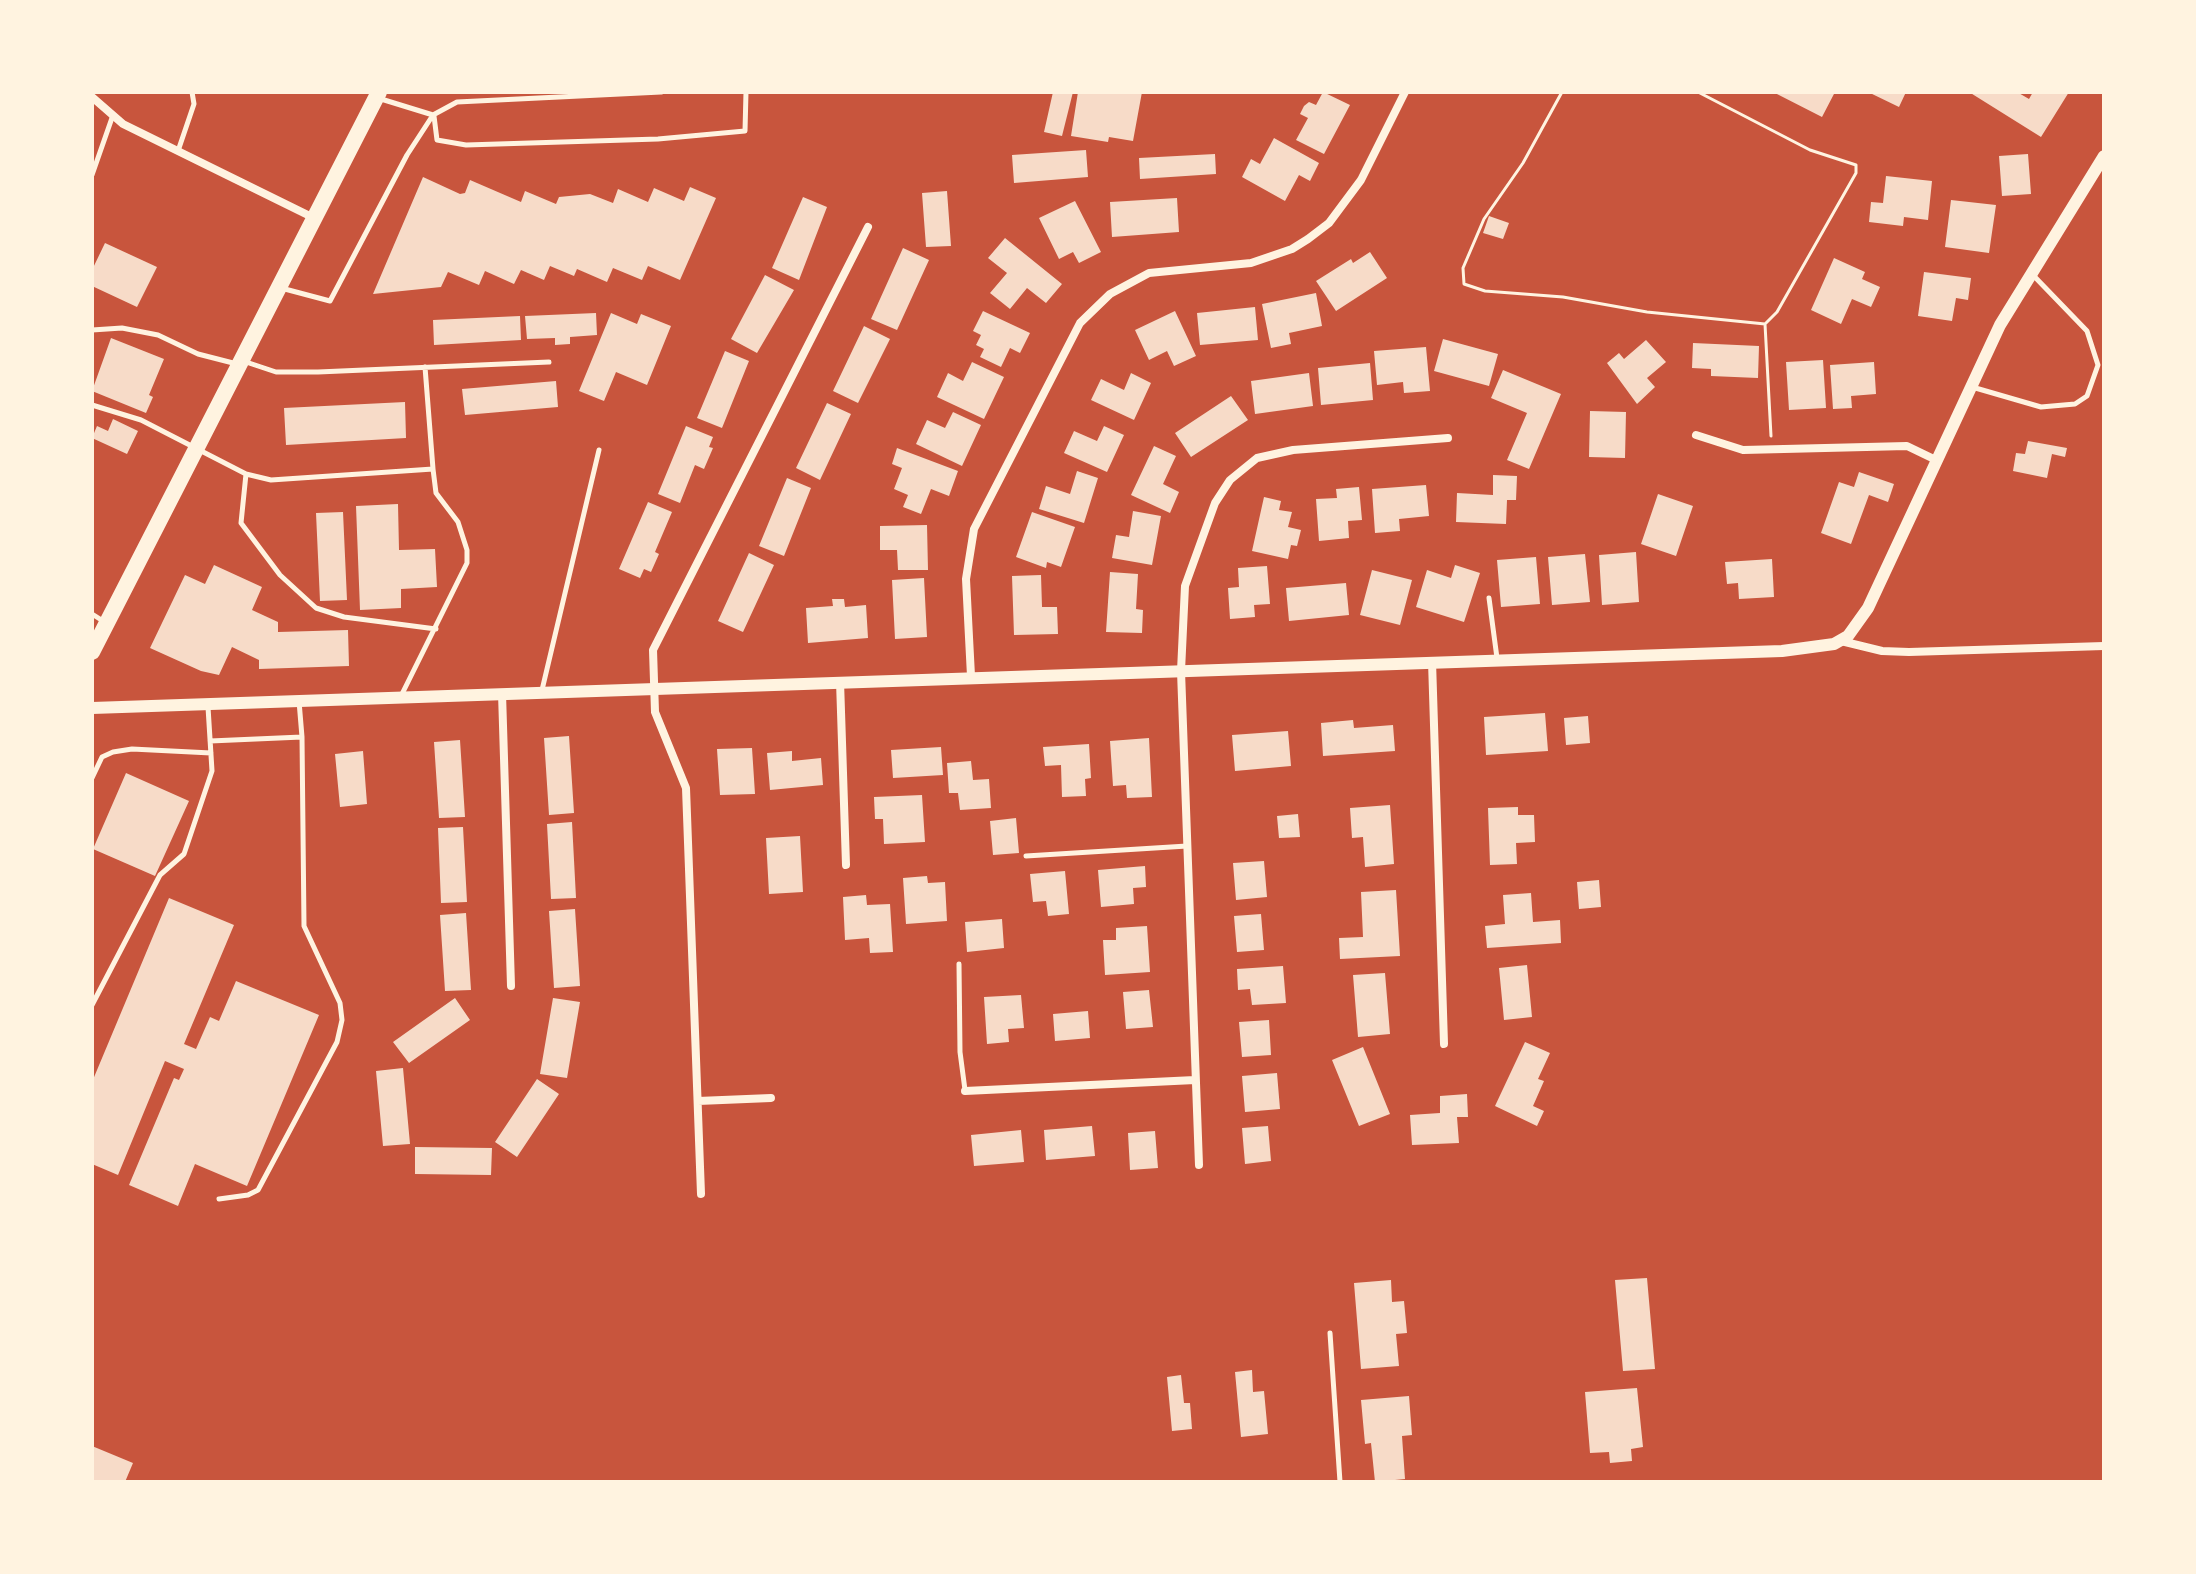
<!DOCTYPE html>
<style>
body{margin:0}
#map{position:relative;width:2196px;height:1574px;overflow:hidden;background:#c8553d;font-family:"Alegreya Sans",sans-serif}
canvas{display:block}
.frame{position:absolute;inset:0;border:94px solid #fff3e0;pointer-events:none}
</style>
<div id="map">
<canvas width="2196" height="1574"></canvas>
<div class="frame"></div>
</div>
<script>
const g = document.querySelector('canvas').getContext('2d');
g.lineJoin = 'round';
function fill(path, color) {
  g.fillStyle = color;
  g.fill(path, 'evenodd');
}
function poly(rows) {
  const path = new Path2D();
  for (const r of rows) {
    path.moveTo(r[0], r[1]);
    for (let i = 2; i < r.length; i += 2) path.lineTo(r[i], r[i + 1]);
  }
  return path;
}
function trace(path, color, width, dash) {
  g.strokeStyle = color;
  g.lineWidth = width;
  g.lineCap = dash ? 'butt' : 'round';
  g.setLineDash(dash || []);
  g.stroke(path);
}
const building = poly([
 [1053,92,1073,92,1062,136,1044,132],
 [1078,92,1142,92,1133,141,1109,137,1108,142,1071,136],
 [1323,92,1350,105,1324,154,1296,140,1308,118,1300,114,1304,106,1309,102,1316,105],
 [1773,92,1835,92,1822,117],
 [1868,92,1906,92,1899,107],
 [1969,92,2017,92,2029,99,2033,92,2069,92,2041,137],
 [1274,138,1319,163,1310,181,1299,175,1285,201,1242,177,1251,159,1260,164],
 [1086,150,1088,177,1014,183,1012,155],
 [1215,154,1216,174,1140,179,1139,158],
 [2028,154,2031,194,2002,196,1999,156],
 [1886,176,1932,181,1928,220,1904,217,1903,226,1869,222,1871,202,1883,203],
 [423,177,460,194,465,193,470,180,521,202,525,191,556,204,559,197,590,194,613,203,618,189,648,202,654,188,684,201,690,187,716,198,680,280,648,266,642,280,613,268,607,282,577,269,574,276,550,266,544,280,521,270,514,284,485,271,479,285,448,272,441,287,373,294],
 [947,191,951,246,926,247,922,193],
 [803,197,827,207,799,280,772,268],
 [1177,198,1179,232,1112,237,1110,202],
 [1951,200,1996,205,1989,253,1945,247],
 [1075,201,1101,252,1079,263,1073,252,1059,259,1039,218],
 [1489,216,1509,223,1503,239,1483,233],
 [1005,238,1062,284,1046,303,1027,288,1010,309,990,293,1007,273,988,258],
 [105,243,157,267,137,307,92,286,92,270],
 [903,248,929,260,897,330,871,319],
 [1370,252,1387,278,1336,311,1316,281,1351,259,1353,263],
 [1834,258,1865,272,1862,279,1880,287,1871,307,1852,299,1841,324,1811,310],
 [1924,272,1971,278,1968,300,1956,298,1952,321,1918,316],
 [765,275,794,290,757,353,731,339],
 [1316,293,1322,326,1289,333,1291,344,1271,348,1262,304],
 [1255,307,1258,340,1200,345,1197,313],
 [983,311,1030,333,1020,353,1010,348,1001,367,980,357,984,349,976,345,981,335,973,331],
 [1175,311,1196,356,1174,366,1167,351,1149,360,1135,330],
 [596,313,597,335,570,337,570,344,555,345,555,338,527,339,525,316],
 [611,313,637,324,641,314,671,326,647,385,616,372,604,401,579,391],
 [520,316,521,340,434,345,433,320],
 [864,326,890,339,858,403,833,391],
 [111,338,164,359,149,395,153,397,146,413,92,391],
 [1443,339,1498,354,1489,386,1434,371],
 [1646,340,1666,362,1647,378,1655,387,1637,404,1607,363,1619,353,1624,359],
 [1693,343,1759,346,1758,378,1711,376,1711,369,1692,368],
 [1426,347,1430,391,1404,393,1403,382,1377,385,1374,351],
 [725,351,749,361,722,428,697,418],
 [1823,360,1826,408,1789,410,1786,362],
 [972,362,1004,377,984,419,937,397,948,373,963,381],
 [1874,362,1876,394,1851,396,1852,408,1833,409,1830,365],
 [1370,363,1373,400,1321,405,1318,368],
 [1503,370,1561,394,1529,469,1507,460,1527,413,1491,398],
 [1131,373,1151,383,1134,420,1091,400,1101,379,1124,390],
 [1309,373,1313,406,1255,414,1251,381],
 [556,381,558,407,465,415,462,389],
 [1231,396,1248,420,1191,457,1175,433],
 [405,402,406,438,286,445,284,408],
 [827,403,851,414,820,480,796,468],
 [1590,411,1626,412,1625,458,1589,457],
 [953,412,981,425,962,466,916,444,927,420,945,428],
 [113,419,138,431,127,454,92,438,97,426,108,431],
 [686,426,713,437,709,447,713,448,704,469,695,465,680,503,658,494],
 [1104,426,1124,435,1107,472,1064,453,1074,431,1097,441],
 [2028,441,2067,448,2065,457,2052,454,2047,478,2013,471,2016,453,2025,454],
 [1154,446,1176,456,1163,484,1179,492,1170,513,1131,495],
 [897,448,958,471,949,496,931,489,921,514,903,507,908,495,894,489,902,468,892,464],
 [1077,471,1098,478,1084,523,1039,509,1046,486,1070,494],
 [1859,472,1894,484,1888,502,1869,495,1851,544,1821,533,1839,482,1854,487],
 [1493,475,1517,476,1516,500,1507,500,1506,524,1456,522,1457,493,1493,495],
 [787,478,811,488,784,556,759,546],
 [1426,485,1429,516,1399,519,1400,531,1375,533,1372,489],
 [1359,487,1362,520,1348,521,1349,538,1319,541,1316,499,1337,498,1336,489],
 [1658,494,1693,506,1676,556,1641,544],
 [1264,497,1281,501,1279,510,1292,512,1288,527,1301,530,1297,546,1291,545,1288,559,1252,551],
 [648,502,672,512,655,552,659,554,651,572,644,569,640,578,619,569],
 [398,504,399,550,435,549,437,587,401,589,401,608,360,610,356,506],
 [1133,511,1161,516,1152,565,1112,558,1116,535,1129,537],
 [343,512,347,600,320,601,316,513],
 [1032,512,1075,527,1061,567,1047,562,1046,568,1016,557],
 [927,525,928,570,898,570,897,550,880,550,880,526],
 [1636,552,1639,602,1602,605,1599,555],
 [749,553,774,565,743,632,718,621],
 [1585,554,1590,602,1552,605,1548,557],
 [1536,557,1540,604,1501,607,1497,560],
 [1772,559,1774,597,1739,599,1738,583,1727,584,1725,562],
 [214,565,262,587,252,610,278,622,278,632,348,630,349,666,259,669,259,660,232,647,219,675,201,671,150,648,185,575,205,584],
 [1455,565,1480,573,1464,622,1416,607,1427,570,1451,578],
 [1267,566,1270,604,1254,605,1255,617,1230,619,1228,588,1239,587,1238,568],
 [1372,570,1412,580,1400,625,1360,615],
 [1110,572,1138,574,1136,609,1143,610,1142,633,1106,632],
 [1041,575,1042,607,1057,607,1058,634,1014,635,1012,576],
 [924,578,927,637,895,639,892,580],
 [1346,583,1349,615,1289,621,1286,588],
 [832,599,844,599,845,607,866,605,868,638,808,643,806,608,833,606],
 [1545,713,1548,751,1486,755,1484,717],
 [1588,716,1590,743,1566,745,1564,718],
 [1353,720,1354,728,1393,725,1395,751,1323,756,1321,723],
 [1288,731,1291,766,1235,771,1232,735],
 [569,736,574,813,549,815,544,738],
 [1149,738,1152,797,1127,798,1126,785,1113,786,1110,741],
 [460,740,465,817,439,818,434,742],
 [1089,744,1091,778,1085,779,1086,796,1062,797,1061,765,1045,766,1043,747],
 [941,747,943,775,893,778,891,750],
 [752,748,755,794,720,795,717,749],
 [363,751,367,804,340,807,335,754],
 [792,751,792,761,821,758,823,785,770,790,767,753],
 [971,761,973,780,989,779,991,808,960,810,958,793,949,793,947,763],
 [126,773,189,801,155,876,93,849],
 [922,795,925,842,884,844,883,819,875,819,874,797],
 [1390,805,1394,864,1365,867,1363,837,1352,838,1350,808],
 [1518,807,1518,815,1534,815,1535,842,1516,843,1517,864,1490,865,1488,808],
 [1298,814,1300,837,1279,838,1277,816],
 [1016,818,1019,853,993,855,990,821],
 [572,822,576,898,551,899,547,824],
 [463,827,467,902,441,903,438,828],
 [800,836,803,892,769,894,766,838],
 [1264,861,1267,897,1236,900,1233,863],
 [1145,866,1146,887,1133,888,1134,904,1101,907,1098,870],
 [1065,871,1069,914,1048,916,1046,901,1033,902,1030,874],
 [927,876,928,883,945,882,947,921,906,924,903,878],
 [1599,880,1601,907,1579,909,1577,882],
 [1396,890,1400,956,1340,959,1339,938,1363,937,1361,892],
 [1531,893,1533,922,1560,920,1561,943,1487,948,1485,926,1505,924,1503,895],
 [866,895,867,905,890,904,893,952,870,953,869,938,845,940,843,897],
 [169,898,234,925,184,1044,196,1049,210,1017,219,1021,236,981,319,1015,247,1186,195,1164,178,1206,129,1185,174,1078,179,1080,184,1069,165,1061,118,1175,92,1164,92,1082],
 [575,909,580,986,554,988,549,911],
 [466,913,471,990,445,991,440,915],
 [1261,914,1264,950,1237,952,1234,916],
 [1002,919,1004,948,967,952,965,922],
 [1147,926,1150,972,1105,975,1103,940,1116,940,1116,928],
 [1527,965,1532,1017,1504,1020,1499,968],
 [1283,966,1286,1003,1252,1005,1250,989,1238,990,1237,969],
 [1385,973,1390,1034,1358,1037,1353,975],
 [1149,990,1153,1027,1126,1029,1123,992],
 [1021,995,1024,1028,1008,1029,1009,1042,987,1044,984,997],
 [455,998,470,1020,409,1063,393,1042],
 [553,998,580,1002,567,1078,540,1074],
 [1088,1011,1090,1038,1055,1041,1053,1014],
 [1269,1020,1271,1055,1242,1057,1239,1022],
 [1525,1042,1550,1053,1538,1079,1544,1081,1533,1106,1544,1111,1537,1126,1495,1106],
 [1363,1047,1390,1114,1359,1126,1332,1060],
 [403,1068,410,1144,383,1146,376,1071],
 [1277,1073,1280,1109,1245,1112,1242,1076],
 [537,1079,559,1094,517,1157,495,1142],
 [1467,1094,1468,1117,1457,1117,1459,1143,1412,1145,1410,1115,1440,1113,1440,1096],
 [1092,1126,1095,1156,1046,1160,1044,1130],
 [1268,1126,1271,1161,1245,1164,1242,1128],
 [1021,1130,1024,1162,974,1166,971,1135],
 [1155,1131,1158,1168,1130,1170,1128,1133],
 [415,1147,492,1148,491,1175,415,1174],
 [1647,1278,1655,1369,1623,1371,1615,1280],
 [1391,1280,1392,1302,1404,1301,1407,1333,1396,1334,1399,1366,1361,1369,1354,1283],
 [1252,1370,1253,1392,1264,1391,1268,1434,1241,1437,1235,1372],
 [1181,1375,1184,1403,1190,1403,1192,1429,1172,1431,1167,1377],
 [1637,1388,1643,1447,1631,1449,1632,1461,1610,1463,1609,1452,1590,1453,1585,1392],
 [1409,1396,1412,1435,1402,1436,1405,1479,1375,1482,1371,1443,1365,1444,1361,1400],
 [92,1446,133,1463,125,1482,92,1482]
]);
const path = poly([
 [1562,92,1523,163,1484,219,1463,268,1464,284,1485,291,1563,297,1647,312,1765,324,1777,312,1856,173,1856,165,1810,150,1698,92],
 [1765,324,1771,436]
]);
const service = poly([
 [381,99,433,115],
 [434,116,437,140,466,145,658,139,745,131,746,92],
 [178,151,194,104,192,92],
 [92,175,113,115],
 [281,288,330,301,407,155,433,115,457,102,661,92],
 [92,330,122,328,158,335,198,354,237,364],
 [246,362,276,372,318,372,549,362],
 [1972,387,2041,407,2075,404,2087,396,2098,365,2087,331,2031,273],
 [92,405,141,420,246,474,271,480,433,469,425,367],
 [246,474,241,523,280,575,316,608,344,617,436,629],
 [1489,598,1497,658],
 [92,614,103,621],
 [542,690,599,450],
 [401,696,467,563,467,550,458,522,436,493,433,469],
 [210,741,302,737,299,701],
 [92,778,102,757,113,752,132,749,211,753],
 [1026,856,1187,846],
 [959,964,960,1052,965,1090],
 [92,1005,160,875,184,854,212,771,208,707],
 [219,1199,248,1195,258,1190,337,1042,342,1020,340,1003,304,926,302,737],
 [1330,1333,1340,1482]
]);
const minor = poly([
 [92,97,123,124,314,218],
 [1696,435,1743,450,1907,446,1936,460],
 [1841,641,1882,651,1909,652,2104,646],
 [1432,661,1444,1044],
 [971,676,966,579,974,529,1080,323,1110,294,1149,273,1251,263,1292,249,1308,239,1329,223,1361,180,1405,92],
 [840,681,846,865],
 [502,693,511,986],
 [965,1091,1195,1080],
 [698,1101,771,1098],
 [1199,1165,1181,671,1185,586,1215,503,1230,480,1257,458,1293,450,1448,438],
 [701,1194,686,788,655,712,653,650,868,227]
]);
const tertiary = poly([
 [92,708,1782,651,1834,644,1848,636,1868,608,2000,325,2104,156]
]);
const primary = poly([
 [92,652,379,92]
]);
fill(building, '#f7dbc8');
trace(path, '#fff3e0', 3);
trace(service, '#fff3e0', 5);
trace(minor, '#fff3e0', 8);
trace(tertiary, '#fff3e0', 12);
trace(primary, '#fff3e0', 16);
</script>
